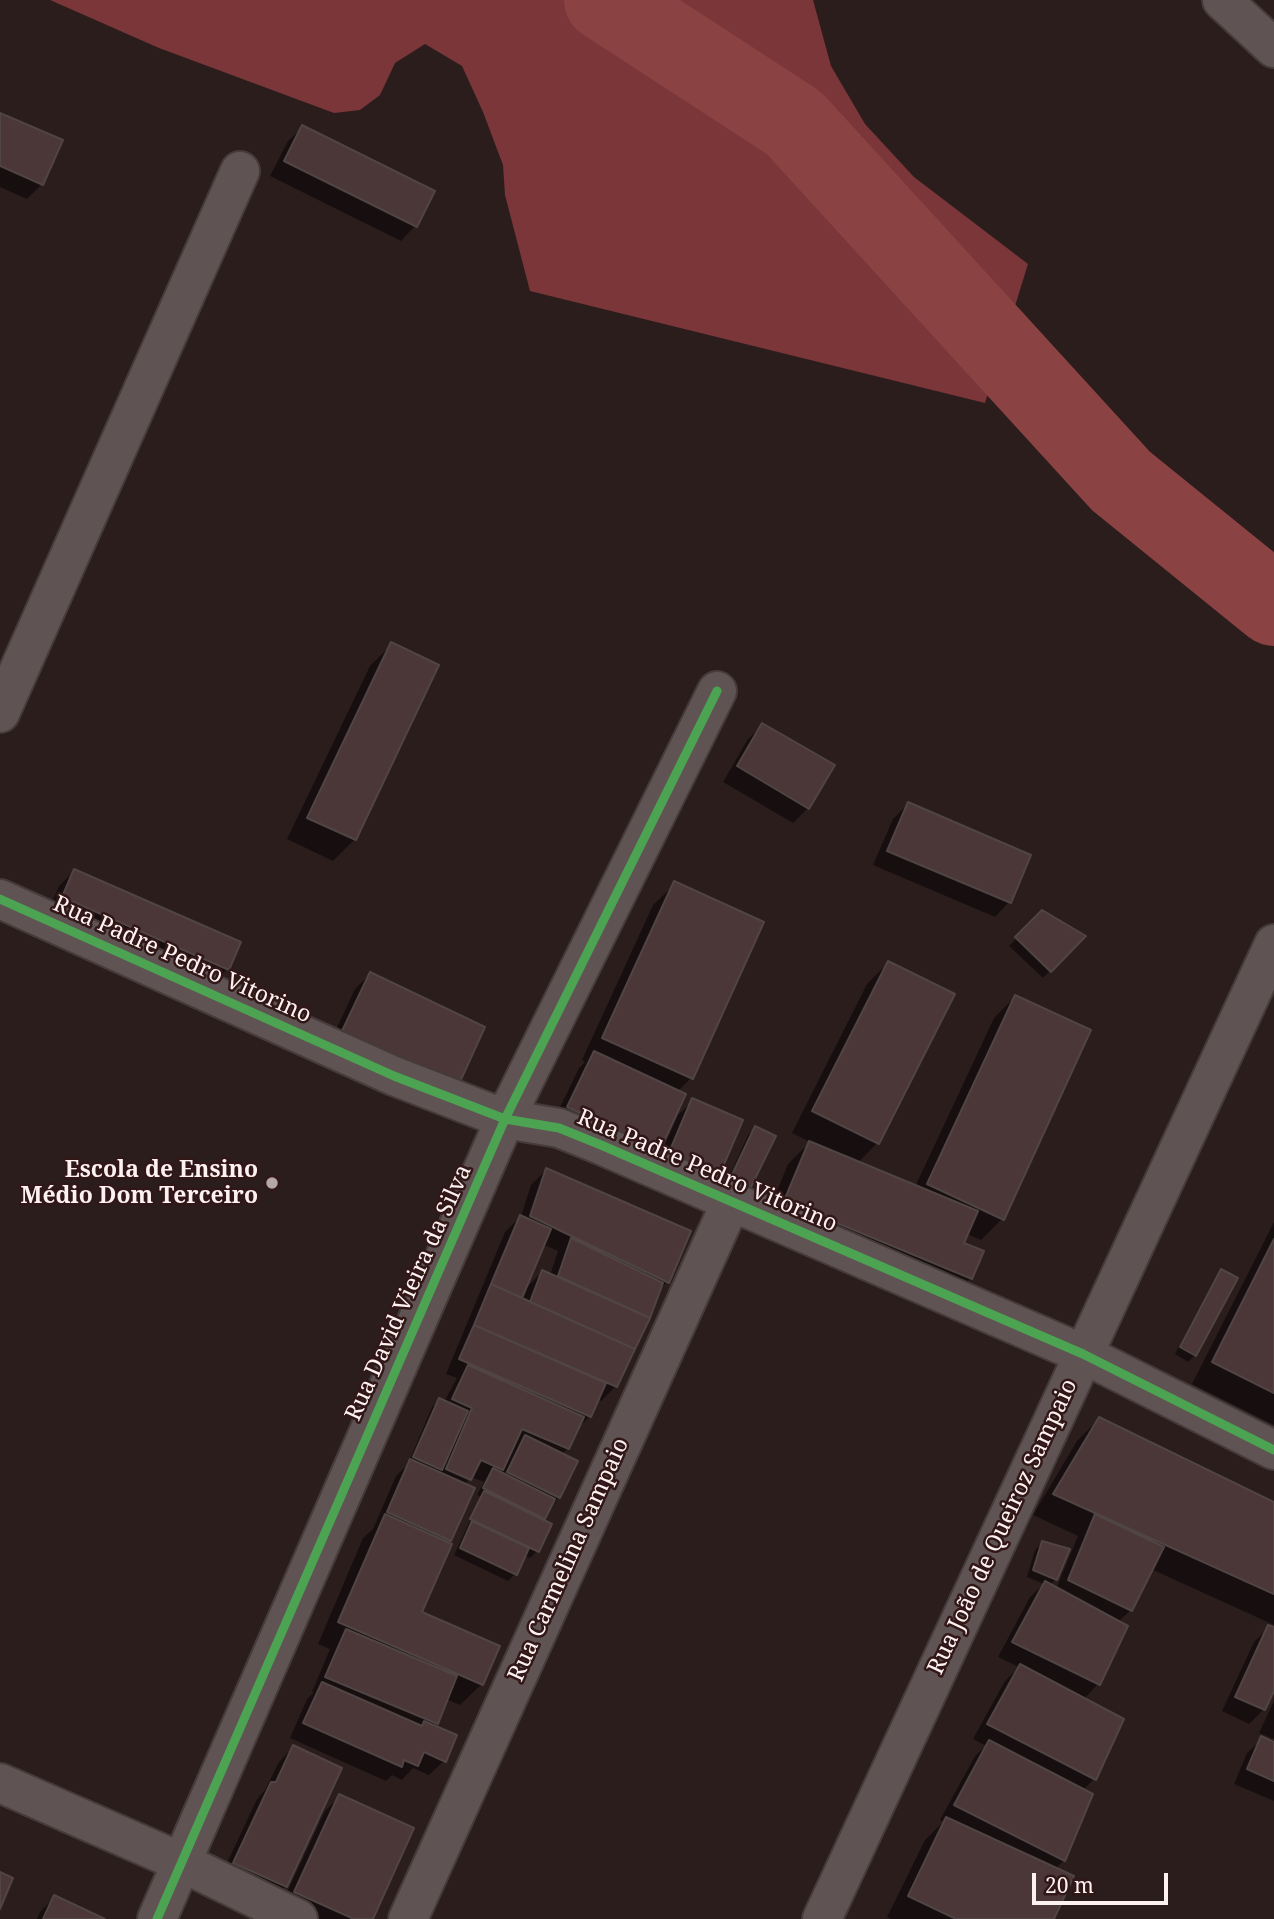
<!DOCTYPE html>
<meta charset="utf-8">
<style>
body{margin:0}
#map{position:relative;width:1274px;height:1919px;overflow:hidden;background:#2c1d1d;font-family:"Noto Serif",serif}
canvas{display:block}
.scale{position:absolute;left:1032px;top:1873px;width:136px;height:32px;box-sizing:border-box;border:4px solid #fdf2f1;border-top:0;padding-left:9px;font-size:21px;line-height:24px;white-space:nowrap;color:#fdf2f1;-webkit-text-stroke:5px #321717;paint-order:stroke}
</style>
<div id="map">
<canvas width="1274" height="1919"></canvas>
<div class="scale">20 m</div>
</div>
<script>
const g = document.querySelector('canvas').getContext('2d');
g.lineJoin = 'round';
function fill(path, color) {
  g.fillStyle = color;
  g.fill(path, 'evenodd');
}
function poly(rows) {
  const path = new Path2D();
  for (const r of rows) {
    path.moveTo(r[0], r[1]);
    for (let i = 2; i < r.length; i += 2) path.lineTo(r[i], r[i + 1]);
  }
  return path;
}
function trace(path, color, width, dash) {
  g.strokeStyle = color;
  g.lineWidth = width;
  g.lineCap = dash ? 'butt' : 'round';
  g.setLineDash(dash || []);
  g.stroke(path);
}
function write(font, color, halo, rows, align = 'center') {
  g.font = font + ' "Noto Serif",serif';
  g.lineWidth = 5;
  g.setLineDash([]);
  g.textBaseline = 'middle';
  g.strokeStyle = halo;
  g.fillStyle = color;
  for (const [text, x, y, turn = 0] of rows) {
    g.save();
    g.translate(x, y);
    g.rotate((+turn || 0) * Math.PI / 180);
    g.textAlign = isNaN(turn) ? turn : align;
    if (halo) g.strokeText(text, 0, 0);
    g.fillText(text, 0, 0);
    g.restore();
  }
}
const forest = poly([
 [50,0,813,0,831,66,865,124,914,177,1028,264,985,403,530,291,505,195,503,165,483,112,462,66,425,44,395,63,380,95,360,110,334,113,159,48]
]);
const shadow = poly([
 [0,115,42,184,27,199,0,187],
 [303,127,433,192,415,226,401,241,270,176,288,141],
 [392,644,355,839,333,861,287,839,370,666],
 [763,725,833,765,808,808,793,823,723,782,748,739],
 [908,804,1029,856,1009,902,995,917,873,865,893,819],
 [74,871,239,943,227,969,213,984,48,911,59,886],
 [675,884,691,1078,677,1092,658,1149,553,1122,579,1068,585,1062,582,1060,653,905],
 [1042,912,1083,937,1043,978,1009,946],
 [888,963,953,995,877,1143,858,1163,915,1187,994,1018,1015,997,1002,1219,981,1240,967,1234,962,1244,971,1278,949,1300,764,1223,788,1164,810,1142,792,1133,867,984],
 [370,974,443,1098,329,1045,355,989],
 [693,1101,741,1121,654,1169,678,1115],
 [755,1128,773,1137,722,1192,748,1135],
 [546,1170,689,1232,667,1282,658,1291,616,1386,601,1401,597,1399,590,1416,577,1429,568,1448,561,1455,576,1462,559,1497,541,1521,537,1551,530,1558,524,1555,515,1574,508,1581,454,1555,481,1497,477,1495,484,1482,471,1477,464,1485,450,1540,446,1543,420,1613,482,1684,460,1705,446,1699,433,1726,444,1761,429,1775,413,1768,402,1780,392,1775,386,1781,290,1738,307,1699,314,1692,312,1692,330,1649,318,1644,363,1538,373,1529,396,1476,408,1464,432,1407,439,1400,444,1402,457,1378,446,1374,505,1232,521,1216,531,1185],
 [542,1244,558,1251,550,1275,542,1272,523,1291],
 [1274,1222,1274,1425,1192,1384],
 [1222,1271,1195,1355,1188,1362,1175,1354,1215,1278],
 [1099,1419,1274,1504,1274,1625,1151,1569,1131,1610,1118,1622,1126,1626,1098,1684,1083,1700,1094,1779,1083,1790,1064,1860,1055,1869,1052,1919,891,1919,887,1917,925,1840,943,1822,940,1820,975,1756,986,1746,973,1739,1005,1681,1019,1667,998,1657,1030,1597,1044,1584,1027,1577,1035,1550,1042,1543,1056,1579,1050,1585,1056,1589,1078,1536,1033,1515,1077,1441],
 [1269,1627,1274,1629,1274,1687,1264,1709,1249,1724,1222,1711,1254,1642],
 [1274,1701,1274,1739,1259,1733],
 [1262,1739,1274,1744,1274,1801,1234,1784,1247,1753],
 [293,1747,340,1769,286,1886,271,1901,220,1878,257,1799,265,1790,279,1762],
 [340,1796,371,1919,308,1919,280,1907,325,1811],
 [54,1898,101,1919,37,1919,40,1912]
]);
const river = poly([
 [605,0,794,123,1121,481,1274,605]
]);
const building = poly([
 [0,113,63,140,43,185,0,166,0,113],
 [302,125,435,191,417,227,284,161,302,125],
 [391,642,439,665,356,840,307,818,391,642],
 [762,723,835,765,809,809,737,766,762,723],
 [908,802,1031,855,1011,903,887,851,908,802],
 [74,869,241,942,229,970,62,897,74,869],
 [674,881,764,922,693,1079,602,1038,674,881],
 [1042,910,1086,936,1051,972,1015,937,1042,910],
 [888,961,955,994,879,1144,812,1111,888,961],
 [370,972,485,1027,459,1084,342,1031,370,972],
 [1015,995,1091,1030,1004,1220,927,1184,1015,995],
 [594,1051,686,1094,660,1150,567,1107,594,1051],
 [692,1098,743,1120,719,1176,668,1155,692,1098],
 [755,1126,776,1136,747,1195,727,1185,755,1126],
 [809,1141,978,1211,964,1243,984,1251,972,1279,784,1201,809,1141],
 [546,1168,691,1231,669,1283,530,1216,546,1168],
 [520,1215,551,1229,522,1298,491,1284,520,1215],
 [571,1238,663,1283,650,1318,558,1276,571,1238],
 [1274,1239,1274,1393,1212,1362,1274,1239],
 [1221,1269,1238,1278,1196,1356,1180,1347,1221,1269],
 [542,1270,650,1318,635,1349,530,1302,542,1270],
 [491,1284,635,1349,617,1387,474,1325,491,1284],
 [474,1325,606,1383,591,1417,459,1359,474,1325],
 [468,1365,584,1417,569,1449,522,1429,503,1470,481,1460,471,1480,446,1469,472,1408,452,1399,468,1365],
 [439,1398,468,1411,442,1470,413,1457,439,1398],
 [1099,1417,1274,1502,1274,1594,1053,1494,1099,1417],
 [525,1435,578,1461,560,1498,507,1472,525,1435],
 [410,1459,475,1488,451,1541,387,1512,410,1459],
 [493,1468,555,1499,545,1519,483,1488,493,1468],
 [484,1491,552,1524,539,1552,470,1519,484,1491],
 [385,1514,452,1544,422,1612,500,1646,483,1685,338,1622,385,1514],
 [1095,1514,1164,1547,1132,1611,1068,1580,1095,1514],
 [472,1521,529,1548,517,1575,460,1548,472,1521],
 [1042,1541,1070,1549,1057,1580,1033,1570,1042,1541],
 [1045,1581,1128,1626,1100,1685,1012,1642,1045,1581],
 [1268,1625,1274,1627,1274,1691,1265,1710,1235,1697,1268,1625],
 [346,1629,457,1676,438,1724,325,1677,346,1629],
 [1020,1664,1124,1719,1096,1780,987,1724,1020,1664],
 [322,1682,422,1726,424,1721,457,1735,446,1762,424,1752,418,1766,404,1760,402,1767,303,1723,322,1682],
 [1261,1736,1274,1742,1274,1781,1247,1769,1261,1736],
 [989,1740,1093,1794,1065,1861,954,1805,989,1740],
 [293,1745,342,1768,287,1887,233,1863,271,1782,276,1782,293,1745],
 [339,1794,414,1828,373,1919,354,1919,294,1892,339,1794],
 [946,1817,1074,1876,1054,1919,956,1919,908,1896,946,1817],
 [0,1872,13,1878,0,1909,0,1872],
 [54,1895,105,1919,43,1919,54,1895]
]);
const street = poly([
 [1222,0,1274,48],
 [0,713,240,171],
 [0,899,394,1076,505,1119,559,1128,601,1145,1083,1354,1274,1450],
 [0,1783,181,1862,298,1919],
 [157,1919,505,1119,717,691],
 [408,1919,731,1202],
 [822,1919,1274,944]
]);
const cycleway = poly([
 [0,899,394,1076,505,1119,559,1128,601,1145,1083,1354,1274,1450],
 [157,1919,505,1119,717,691]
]);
const markers = [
 [272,1183,7,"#b4a7a7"]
];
const streetNames = [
 ["Rua Padre Pedro Vitorino",182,960,24],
 ["Rua Padre Pedro Vitorino",707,1171,23],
 ["Rua David Vieira da Silva",409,1293,-66],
 ["Rua João de Queiroz Sampaio",1003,1527,-65],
 ["Rua Carmelina Sampaio",569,1560,-66]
];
const poiNames = [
 ["Escola de Ensino",258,1170],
 ["Médio Dom Terceiro",258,1196]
];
fill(forest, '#7a3638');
fill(shadow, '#0007');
trace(river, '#8b4243', 82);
fill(building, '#4b3738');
trace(building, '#504444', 2);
trace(street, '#453b3b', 42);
trace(street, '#5f5353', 38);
trace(cycleway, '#4ca352', 9);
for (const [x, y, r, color] of markers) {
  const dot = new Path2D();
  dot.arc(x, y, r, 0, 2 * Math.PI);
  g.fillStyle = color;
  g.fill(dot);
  trace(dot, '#321717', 2.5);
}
write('23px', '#fdf2f1', '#321717', streetNames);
write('bold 23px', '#fdf2f1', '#321717', poiNames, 'right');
</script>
